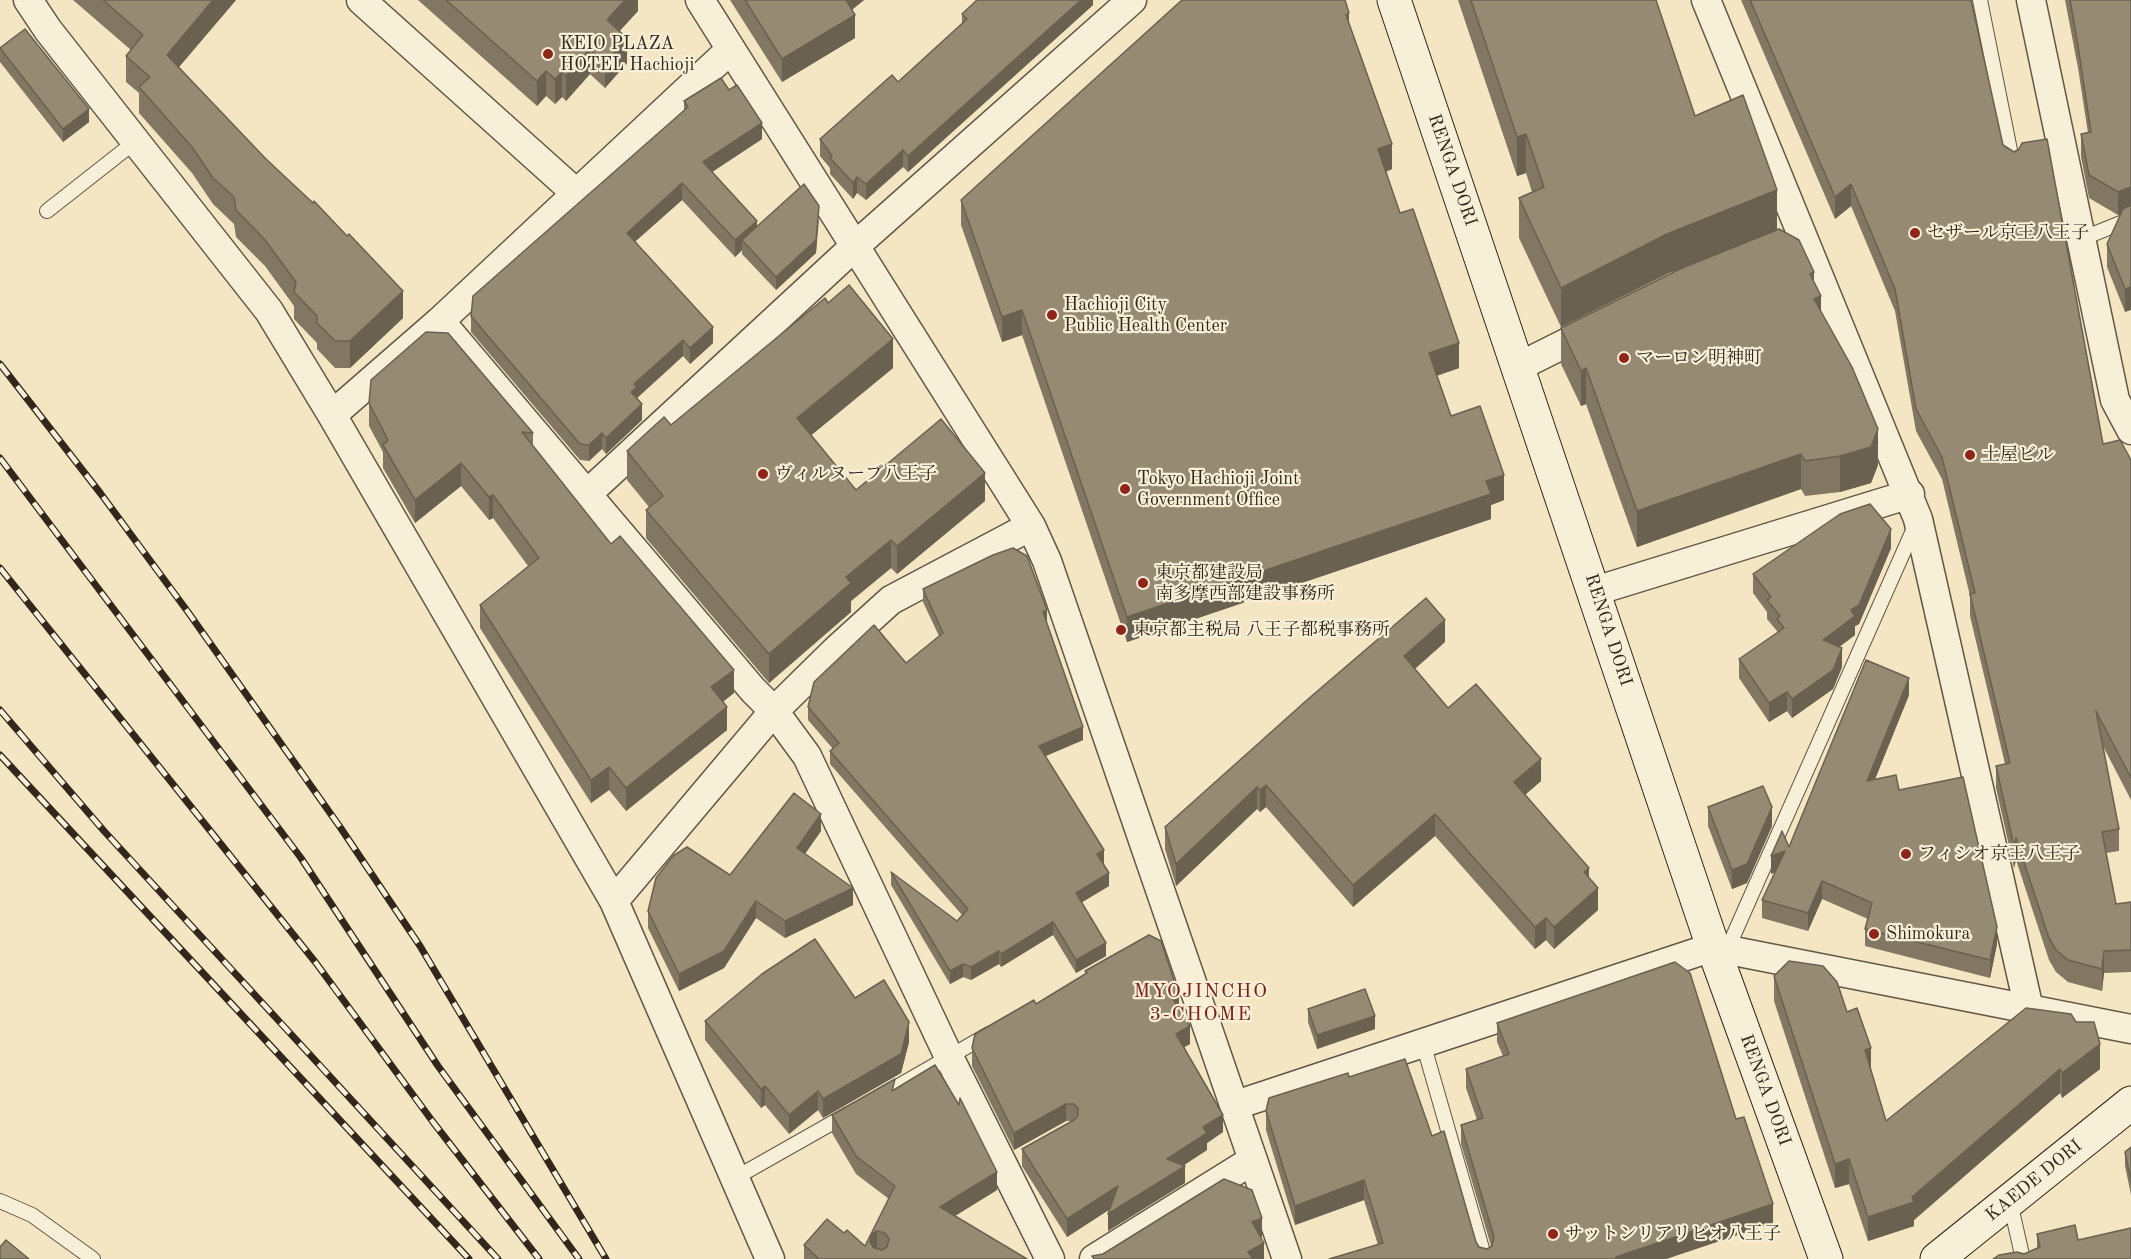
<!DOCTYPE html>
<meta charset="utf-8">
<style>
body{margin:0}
canvas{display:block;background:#f4e6c3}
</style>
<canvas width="2131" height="1259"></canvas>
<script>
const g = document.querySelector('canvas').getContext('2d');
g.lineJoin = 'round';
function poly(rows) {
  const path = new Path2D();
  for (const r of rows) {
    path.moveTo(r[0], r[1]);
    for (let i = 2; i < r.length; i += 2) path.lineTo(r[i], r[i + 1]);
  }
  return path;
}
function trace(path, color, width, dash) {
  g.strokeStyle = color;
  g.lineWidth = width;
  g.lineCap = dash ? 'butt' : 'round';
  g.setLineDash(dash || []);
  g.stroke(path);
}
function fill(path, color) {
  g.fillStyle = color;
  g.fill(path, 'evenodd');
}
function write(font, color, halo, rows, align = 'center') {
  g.font = font + ' "Old Standard TT","Noto Serif JP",serif';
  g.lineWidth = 4.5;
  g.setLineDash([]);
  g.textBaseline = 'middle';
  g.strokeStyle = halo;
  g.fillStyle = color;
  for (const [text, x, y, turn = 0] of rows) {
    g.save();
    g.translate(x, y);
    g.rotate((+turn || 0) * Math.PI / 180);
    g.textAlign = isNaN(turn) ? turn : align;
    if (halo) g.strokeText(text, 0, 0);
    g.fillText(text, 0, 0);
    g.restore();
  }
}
const lane = poly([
 [1980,0,2013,165],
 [47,211,136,141],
 [2081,239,2131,219],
 [1727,950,1915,526],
 [1423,1043,1485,1259],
 [881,1096,989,1034],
 [735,1178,848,1114],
 [0,1201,32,1215,93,1259],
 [2010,1202,2023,1259]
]);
const street = poly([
 [28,0,48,30,269,311,332,415,614,901,770,1259],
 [361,0,576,193],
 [700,0,1031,526,1047,561,1287,1259],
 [1706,0,1918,519,2029,1009],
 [2031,0,2115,400,2131,430],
 [440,321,753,690,774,711,807,756,949,1057,1050,1259],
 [1518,367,1596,328],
 [332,415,440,321,730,50],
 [587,494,854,247,1132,0],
 [1595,591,1910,494],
 [614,901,774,711,836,650,891,600,1031,526],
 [1236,1105,1713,947,2131,1029],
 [1094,1259,1253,1160]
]);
const secondary = poly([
 [1394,0,1713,947,1826,1259],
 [1937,1259,2131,1103]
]);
const rail = poly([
 [0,364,101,494,188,612,340,827,420,946,606,1259],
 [0,458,301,858,438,1066,579,1259],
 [0,568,316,963,433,1122,539,1259],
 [0,710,104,831,498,1259],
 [0,755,469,1259]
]);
const wall = poly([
 [73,0,236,0,179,67,403,318,350,368,335,368,317,349,317,343,294,319,294,306,265,266,236,237,234,224,213,204,192,173,139,113,139,93,126,82,126,56,131,50],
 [418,0,638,0,638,11,619,31,627,63,605,88,590,74,566,101,562,97,555,104,546,96,537,106],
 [730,0,864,0,852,10,855,38,782,82],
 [1093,0,1093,5,908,172,903,167,866,200,857,193,853,199,830,174,830,168,820,156,820,139,898,82,962,24,962,14],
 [1458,0,1656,0,1667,274,1561,327,1519,238,1519,198,1532,192,1526,173,1517,176],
 [1741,0,1971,0,2003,145,2103,444,2131,460,2131,800,2103,746,2119,829,2119,851,2106,853,2116,904,2131,902,2131,972,2104,973,2102,991,2068,982,2056,972,2049,960,2016,860,2014,868,1996,788,1996,766,2005,764,1970,616,1970,596,1942,479,1916,431,1895,311,1851,206,1835,219],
 [2065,0,2131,0,2125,312,2107,267,2107,244,2121,214,2118,215,2089,198,2081,157,2081,134,2088,133,2078,68],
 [1349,24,1392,169,1386,172,1400,213,1459,368,1437,376,1451,416,1504,500,1491,505,1491,519,1127,642,1022,335,1002,342,961,225,961,200],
 [0,48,89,122,63,142,0,62],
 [729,90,762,139,712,172,757,227,819,220,816,253,776,290,742,254,742,250,735,257,682,200,635,241,713,343,690,364,683,356,637,398,642,420,606,454,602,449,589,461,580,460,471,332,471,316,684,110,684,101],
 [1814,282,1821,311,1878,465,1871,483,1840,492,1805,496,1801,489,1637,547,1586,404,1581,406,1561,364,1561,328],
 [893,368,811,435,856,490,985,501,897,574,891,568,851,601,851,612,769,683,646,538,646,510,649,507,627,480,627,451,671,425],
 [369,403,533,433,533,446,611,544,734,693,723,702,727,730,626,811,609,790,591,803,480,628,480,605,528,566,493,518,489,520,461,486,415,523,383,468,383,452,369,426],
 [1891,548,1859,624,1855,626,1855,635,1839,647,1842,667,1833,689,1792,718,1787,711,1769,722,1739,678,1739,659,1777,633,1777,631,1767,619,1767,612,1753,593,1753,574],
 [923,589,1047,623,1083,740,1045,756,1104,863,1103,864,1109,886,1081,902,1106,956,1076,973,1053,935,1001,967,999,964,971,980,963,977,950,984,891,885,891,872,957,921,962,915,830,764,830,751,833,749,808,720,808,707,906,663,939,636,923,602],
 [1445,642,1415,669,1448,708,1541,781,1525,795,1589,877,1598,910,1554,949,1546,940,1535,949,1435,836,1353,907,1266,807,1260,812,1257,809,1176,886,1165,849,1165,827],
 [1909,695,1875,779,1899,790,1997,944,1990,978,1865,946,1865,929,1868,919,1822,899,1808,931,1762,918,1762,900,1775,872,1771,874,1789,847],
 [1708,807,1772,826,1747,883,1732,889,1708,826],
 [821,831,805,854,853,905,785,938,756,918,724,968,679,991,648,928,648,911,730,875],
 [1085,971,1179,1009,1190,1044,1184,1047,1223,1132,1207,1143,1207,1150,1184,1165,1185,1183,1108,1231,1110,1209,1067,1237,1022,1166,1022,1149,1072,1121,1066,1121,1014,1150,972,1066,972,1048,1036,1004,1085,974],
 [1774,976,1847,1012,1871,1070,1886,1121,2026,1008,2100,1069,2062,1098,2060,1093,1914,1220,1914,1226,1868,1241,1849,1184,1835,1188,1774,1001],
 [855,998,909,1042,901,1073,823,1118,818,1110,789,1134,765,1105,761,1108,705,1040,705,1021],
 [1308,1009,1375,1029,1317,1049,1308,1022],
 [1497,1023,1736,1119,1773,1223,1666,1259,1378,1245,1364,1200,1295,1225,1266,1130,1266,1111,1349,1077,1432,1136,1476,1242,1479,1247,1487,1249,1491,1246,1461,1144,1461,1125,1477,1120,1466,1088,1466,1069,1503,1056,1497,1042],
 [895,1089,997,1190,955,1216,1027,1259,804,1259,804,1245,844,1233,865,1246,889,1199,856,1174,832,1133,832,1115],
 [2131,1147,2131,1195,2125,1166,2125,1152],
 [2037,1234,2078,1240,2024,1254,2037,1248]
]);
const shadedWall = poly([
 [213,0,236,0,167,81,167,55],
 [625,0,638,0,638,11,607,45,607,20],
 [842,0,864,0,842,17],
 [1081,0,1093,0,1093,5,908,172,908,156],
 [1349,13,1349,38,1346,15],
 [855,15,855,38,782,82,782,59],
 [627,38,627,63,605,88,605,63],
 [590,49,590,74,566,101,566,76],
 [546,71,546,96,537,106,537,81],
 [562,72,562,97,555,104,555,79],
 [89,109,89,122,63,142,63,129],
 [762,123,762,139,703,178,703,162],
 [1526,134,1526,173,1517,176,1517,137],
 [1392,144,1392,169,1378,174,1378,149],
 [903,150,903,167,866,200,866,184],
 [857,177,857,193,853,199,853,183],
 [682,183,682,200,627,249,627,233],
 [1851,184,1851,206,1835,219,1835,197],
 [2131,187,2131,210,2118,215,2118,192],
 [1777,190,1777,230,1667,274,1561,327,1561,288,1667,234],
 [819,206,816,253,776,290,776,277],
 [757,221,757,237,742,240,742,250,735,257,735,240],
 [1814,272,1814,299,1821,296,1821,332,1814,334,1810,274],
 [2131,287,2131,310,2125,312,2125,289],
 [403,291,403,318,350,368,350,341],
 [1022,310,1022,335,1002,342,1002,317],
 [713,327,713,343,690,364,690,348],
 [893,339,893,368,797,447,797,418],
 [683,340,683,356,637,398,631,392,634,384],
 [1459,343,1459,368,1429,378,1429,353],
 [1586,368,1586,404,1581,406,1581,371],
 [642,404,642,420,606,454,606,438],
 [1878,429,1878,465,1871,483,1840,492,1840,456],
 [602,433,602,449,589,461,589,445],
 [1801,454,1801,489,1637,547,1637,511],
 [461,463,461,486,415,523,415,500],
 [985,473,985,501,897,574,897,546],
 [1504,475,1504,500,1491,505,1491,519,1127,642,1127,617],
 [493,495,493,518,489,520,489,497],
 [1891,529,1891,548,1859,624,1855,626,1855,635,1823,659,1823,640,1851,610],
 [891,540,891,568,851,601,851,612,769,683,769,654,846,577],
 [1047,610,1047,623,1043,625,1043,612],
 [1445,620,1445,642,1404,678,1404,656],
 [1842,648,1842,667,1833,689,1792,718,1792,699],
 [734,670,734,693,711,710,711,687],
 [1909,678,1909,695,1867,799,1867,781],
 [1787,692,1787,711,1769,722,1769,703],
 [727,707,727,730,626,811,626,788],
 [1083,727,1083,740,1039,759,1039,746],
 [1541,759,1541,781,1514,804,1514,782],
 [609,767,609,790,591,803,591,780],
 [1266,785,1266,807,1260,812,1260,790],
 [1257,787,1257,809,1176,886,1176,864],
 [1772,807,1772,826,1747,883,1732,889,1732,870],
 [821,814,821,831,797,865,797,848],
 [1435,814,1435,836,1353,907,1353,885],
 [2016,838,2016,860,2014,868,2014,846],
 [1104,850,1104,863,1097,867,1097,854],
 [1785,851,1785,868,1771,874,1771,856],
 [1589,868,1589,890,1584,872],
 [1109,873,1109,886,1076,906,1076,893],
 [1822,881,1822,899,1808,931,1808,913],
 [853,888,853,905,785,938,785,921],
 [1598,888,1598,910,1554,949,1554,927],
 [756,901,756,918,724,968,679,991,679,974],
 [1546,918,1546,940,1535,949,1535,927],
 [1053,922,1053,935,1001,967,1001,954],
 [1997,927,1997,944,1990,978,1990,960],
 [1106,943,1106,956,1076,973,1076,960],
 [999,951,999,964,971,980,971,967],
 [2104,951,2104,973,2102,991,2102,969],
 [963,964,963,977,950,984,950,971],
 [1179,996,1179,1013,1173,999],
 [1375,1016,1375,1029,1317,1049,1317,1035],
 [909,1022,909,1042,901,1073,823,1118,823,1099],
 [1190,1026,1190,1044,1176,1052,1176,1034],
 [2100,1044,2100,1069,2062,1098,2062,1073],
 [1871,1048,1871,1073,1865,1050],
 [2060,1069,2060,1093,1914,1220,1914,1226,1868,1241,1868,1217,1912,1197],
 [765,1086,765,1105,761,1108,761,1089],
 [818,1091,818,1110,789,1134,789,1115],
 [1066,1104,1066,1121,1014,1150,1014,1133],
 [1223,1115,1223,1132,1207,1143,1207,1150,1167,1176,1167,1159,1203,1127],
 [1849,1159,1849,1184,1835,1188,1835,1164],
 [1185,1166,1185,1183,1108,1231,1108,1214],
 [997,1172,997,1190,940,1225,940,1207],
 [1364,1180,1364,1200,1295,1225,1295,1206],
 [1118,1186,1118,1204,1067,1237,1067,1219],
 [1773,1204,1773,1223,1666,1259,1616,1259,1616,1257],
 [1262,1218,1262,1237,1252,1241,1252,1222],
 [877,1231,877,1249,872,1252,870,1242,872,1234],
 [1264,1243,1264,1259,1248,1259,1248,1252]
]);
const building = poly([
 [103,0,213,0,167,55,266,159,313,203,314,201,347,236,349,234,403,291,350,341,335,341,317,323,317,316,294,292,296,282,265,240,236,210,234,197,213,178,192,147,139,87,150,77,126,56,143,35,103,0],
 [446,0,625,0,607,20,627,38,605,63,590,49,566,76,562,72,555,79,546,71,537,81,446,0],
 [745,0,846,0,855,15,782,59,745,0],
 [977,0,1081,0,908,156,903,150,866,184,857,177,853,183,830,158,832,156,820,139,892,75,898,82,967,19,962,14,977,0],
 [1182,0,1345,0,1349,13,1346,15,1392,144,1378,149,1400,213,1413,209,1459,343,1429,353,1451,416,1480,406,1504,475,1486,481,1491,494,1127,617,1022,310,1002,317,961,200,1182,0],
 [1471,0,1656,0,1695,116,1743,95,1777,190,1667,234,1561,288,1519,198,1544,187,1526,134,1517,137,1471,0],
 [1750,0,1971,0,2003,145,2014,152,2019,149,2022,143,2047,139,2103,444,2120,440,2131,460,2131,778,2096,711,2119,829,2102,832,2116,904,2131,902,2131,950,2104,951,2102,969,2068,960,2056,950,2049,938,2016,838,2014,846,1996,766,2010,763,1970,594,1975,593,1942,457,1916,409,1895,289,1851,184,1835,197,1750,0],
 [2070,0,2131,0,2131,187,2118,192,2089,175,2081,134,2091,132,2078,46,2070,0],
 [25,29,89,109,63,129,0,48,25,29],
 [721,78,729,90,737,85,762,123,703,162,757,221,735,240,682,183,627,233,713,327,690,348,683,340,634,384,637,387,631,392,642,404,606,438,602,433,589,445,580,444,471,316,473,296,688,107,684,101,721,78],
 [804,184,819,206,816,240,776,277,742,240,804,184],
 [2131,205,2131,287,2125,289,2107,244,2123,209,2131,205],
 [1779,229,1799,240,1814,272,1810,274,1821,296,1814,299,1852,367,1878,429,1871,447,1840,456,1805,461,1801,454,1637,511,1586,368,1581,371,1561,328,1680,269,1779,229],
 [849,285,893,339,797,418,856,490,941,419,985,473,897,546,891,540,846,577,851,583,769,654,646,510,663,496,627,451,664,417,671,425,825,298,828,303,849,285],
 [426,332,448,333,533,433,522,432,611,544,620,536,734,670,711,687,727,707,626,788,609,767,591,780,480,605,539,558,493,495,489,497,461,463,415,500,383,445,388,440,369,403,371,380,426,332],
 [1870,504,1891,529,1859,605,1851,610,1855,616,1823,640,1842,648,1833,670,1792,699,1787,692,1769,703,1739,659,1784,628,1777,619,1780,616,1767,600,1771,597,1753,574,1840,514,1870,504],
 [1013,548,1027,556,1047,610,1043,612,1083,727,1039,746,1104,850,1097,854,1109,873,1076,893,1106,943,1076,960,1053,922,1001,954,999,951,971,967,963,964,950,971,891,872,957,921,968,909,830,751,839,743,808,707,814,682,874,625,906,663,943,633,923,589,993,555,1013,548],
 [1426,598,1445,620,1404,656,1448,708,1476,684,1541,759,1514,782,1589,868,1584,872,1598,888,1554,927,1546,918,1535,927,1435,814,1353,885,1266,785,1260,790,1257,787,1176,864,1165,827,1307,700,1426,598],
 [1866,660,1909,678,1867,781,1896,775,1899,790,1963,777,1997,927,1990,960,1865,929,1872,903,1822,881,1808,913,1762,900,1785,851,1771,856,1782,831,1789,847,1866,660],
 [1763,786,1772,807,1747,864,1732,870,1708,807,1763,786],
 [794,793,821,814,797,848,853,888,785,921,756,901,724,951,679,974,648,911,656,878,673,856,687,847,730,875,794,793],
 [1149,935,1161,941,1179,996,1173,999,1190,1026,1176,1034,1223,1115,1203,1127,1207,1133,1167,1159,1185,1166,1108,1214,1118,1186,1067,1219,1022,1149,1074,1120,1078,1116,1078,1108,1074,1104,1066,1104,1014,1133,972,1048,975,1034,1034,1000,1036,1004,1087,973,1085,971,1149,935],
 [815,939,855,998,884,980,909,1022,901,1054,823,1099,818,1091,789,1115,765,1086,761,1089,705,1021,762,974,815,939],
 [1789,961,1823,966,1837,982,1847,1012,1857,1008,1871,1048,1865,1050,1886,1121,2026,1008,2071,1014,2076,1022,2094,1022,2100,1044,2062,1073,2060,1069,1912,1197,1914,1202,1868,1217,1849,1159,1835,1164,1774,976,1789,961],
 [1675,962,1690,973,1736,1119,1744,1117,1773,1204,1616,1257,1616,1259,1329,1259,1383,1243,1364,1180,1295,1206,1266,1111,1269,1098,1348,1073,1349,1077,1405,1059,1432,1136,1444,1131,1476,1242,1479,1247,1487,1249,1492,1246,1494,1237,1461,1125,1483,1118,1466,1069,1509,1054,1497,1023,1675,962],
 [1365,989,1375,1016,1317,1035,1308,1009,1365,989],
 [935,1065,959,1105,960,1098,997,1172,940,1207,1027,1259,819,1259,804,1245,827,1219,844,1233,847,1230,865,1246,895,1186,856,1156,832,1115,895,1079,892,1091,935,1065],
 [877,1231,885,1233,889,1239,887,1247,882,1250,874,1248,870,1242,872,1234,877,1231],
 [2131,1147,2131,1181,2125,1152,2131,1147],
 [1224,1179,1252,1190,1262,1218,1252,1222,1264,1243,1248,1252,1253,1259,1094,1259,1092,1256,1103,1254,1224,1179],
 [2075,1225,2078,1240,2131,1228,2131,1259,1993,1259,1999,1255,2017,1252,2024,1254,2040,1247,2037,1234,2075,1225],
 [6,1240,29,1259,0,1259,0,1247,6,1240]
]);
const markers = [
 [548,54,6,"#8f2418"],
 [1915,233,6,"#8f2418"],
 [1052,315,6,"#8f2418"],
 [1624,358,6,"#8f2418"],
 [1970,455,6,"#8f2418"],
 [763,474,6,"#8f2418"],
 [1125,489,6,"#8f2418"],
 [1143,583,6,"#8f2418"],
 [1121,630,6,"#8f2418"],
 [1906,854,6,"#8f2418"],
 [1874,934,6,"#8f2418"],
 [1553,1234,6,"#8f2418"]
];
const poiNames = [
 ["KEIO PLAZA",560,44],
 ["HOTEL Hachioji",560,65],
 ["セザール京王八王子",1927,233],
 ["Hachioji City",1064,305],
 ["Public Health Center",1064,326],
 ["マーロン明神町",1636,358],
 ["土屋ビル",1982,455],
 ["ヴィルヌーブ八王子",775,474],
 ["Tokyo Hachioji Joint",1137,479],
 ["Government Office",1137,500],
 ["東京都建設局",1155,573],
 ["南多摩西部建設事務所",1155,594],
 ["東京都主税局 八王子都税事務所",1133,630],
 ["フィシオ京王八王子",1918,854],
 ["Shimokura",1886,934],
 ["サットンリアリビオ八王子",1565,1234]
];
const streetNames = [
 ["RENGA DORI",1452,170,71],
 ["RENGA DORI",1608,630,72],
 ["RENGA DORI",1765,1090,70],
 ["KAEDE DORI",2034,1181,-39]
];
const neighbourhoodNames = [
 ["MYOJINCHO",1201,992],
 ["3-CHOME",1201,1015]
];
trace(lane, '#625744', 16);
trace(street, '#625744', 31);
trace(secondary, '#32271a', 35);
trace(lane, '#f8efd8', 14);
trace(street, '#f8efd8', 28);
trace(secondary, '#f8efd8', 33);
trace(rail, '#32271a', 7);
trace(rail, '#f8efd8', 4.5, [14]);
fill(wall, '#827762');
fill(shadedWall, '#6a6150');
fill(building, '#978a72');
trace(building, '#6a6150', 1.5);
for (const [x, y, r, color] of markers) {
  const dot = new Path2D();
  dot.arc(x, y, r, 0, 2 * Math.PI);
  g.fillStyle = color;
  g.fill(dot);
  trace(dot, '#f8efd8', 2);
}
write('18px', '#32271a', '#f8efd8', poiNames, 'left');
write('18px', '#32271a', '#f8efd8', streetNames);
g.letterSpacing = '1.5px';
write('20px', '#7a1f14', '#f8efd8', neighbourhoodNames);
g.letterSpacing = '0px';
</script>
